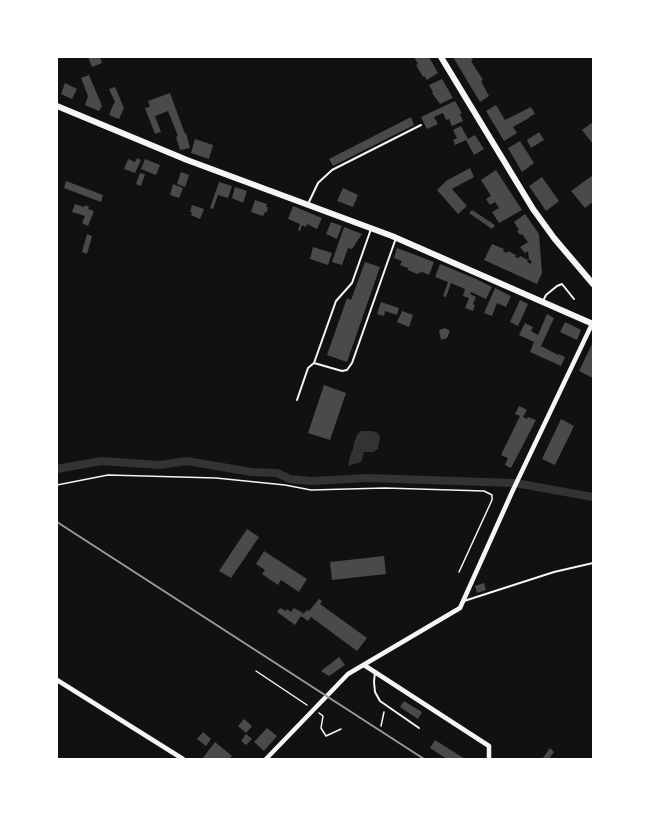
<!DOCTYPE html>
<style>
body{margin:0}
#map{position:relative;width:650px;height:816px;overflow:hidden;background:#111;font-family:"Exo 2",sans-serif}
canvas{display:block}
.frame{position:absolute;inset:0;border:58px solid #fff;pointer-events:none}
</style>
<div id="map">
<canvas width="650" height="816"></canvas>
<div class="frame"></div>
</div>
<script>
const g = document.querySelector('canvas').getContext('2d');
g.lineJoin = 'round';
function fill(path, color) {
  g.fillStyle = color;
  g.fill(path, 'evenodd');
}
function poly(rows) {
  const path = new Path2D();
  for (const r of rows) {
    path.moveTo(r[0], r[1]);
    for (let i = 2; i < r.length; i += 2) path.lineTo(r[i], r[i + 1]);
  }
  return path;
}
function trace(path, color, width, dash) {
  g.strokeStyle = color;
  g.lineWidth = width;
  g.lineCap = dash ? 'butt' : 'round';
  g.setLineDash(dash || []);
  g.stroke(path);
}
const water = poly([
 [361,431,372,431,378,433,380,438,378,449,373,452,364,452,361,462,348,466,351,453,353,449,354,443,357,435]
]);
const canal = poly([
 [57,469,101,461,160,465,187,461,251,472,277,473,290,479,312,481,367,478,515,483,593,497]
]);
const building = poly([
 [88,57,100,57,102,63,92,67],
 [414,57,429,57,438,73,427,80,424,76,423,77,416,65,418,64],
 [453,57,471,57,473,60,471,61,483,80,481,81,489,96,480,102],
 [89,75,102,106,99,111,85,105,88,96,81,78],
 [442,79,453,98,440,104,432,93,433,92,429,85],
 [65,83,77,89,72,99,61,94],
 [115,87,124,108,119,119,109,115,113,105,115,102,109,89],
 [170,93,185,134,186,133,190,148,180,150,176,137,178,136,168,111,155,116,161,132,155,134,145,108,150,107,148,101],
 [455,101,462,113,460,114,463,121,452,126,449,119,446,120,443,113,434,117,438,124,427,129,421,117],
 [496,105,505,120,531,107,535,114,529,117,529,118,513,127,517,133,504,141,486,111],
 [411,117,414,125,333,166,329,159],
 [593,122,593,144,582,130],
 [461,126,468,139,475,135,484,149,474,155,466,140,455,145,453,140,457,138,453,130],
 [539,132,544,140,531,148,527,140],
 [195,139,213,145,209,159,191,153],
 [520,141,534,163,522,172,508,148],
 [137,158,141,160,135,173,124,169,128,159,135,162],
 [145,159,160,165,156,175,141,169],
 [470,168,474,177,452,189,467,206,458,214,437,190,446,181],
 [496,170,522,210,499,223,492,212,499,208,495,202,490,205,486,199,491,196,481,180],
 [181,172,189,175,185,187,177,184],
 [140,173,145,174,141,186,136,184],
 [593,175,593,202,585,208,571,191],
 [542,177,559,201,546,211,529,186],
 [66,181,103,195,101,202,64,188],
 [219,182,232,186,228,198,218,195,213,209,210,208],
 [173,184,183,188,179,198,170,195],
 [235,187,247,191,243,203,232,198],
 [343,188,358,195,353,207,337,201],
 [255,200,267,204,266,207,268,207,267,212,265,212,263,216,251,212],
 [75,204,84,207,85,205,89,207,88,209,94,211,88,226,82,223,85,216,72,212],
 [192,205,204,209,200,219,191,215,192,212,190,212],
 [293,206,322,218,317,229,307,224,306,227,302,225,300,231,298,230,300,224,288,219],
 [472,210,495,225,492,229,469,213],
 [525,214,539,234,542,273,537,284,484,260,492,244,504,249,503,251,507,253,508,251,516,255,515,257,519,258,520,256,528,260,527,262,531,264,531,260,529,260,528,251,525,253,520,247,528,242,522,234,520,235,517,231,519,230,514,222],
 [331,222,342,226,337,239,326,234],
 [344,227,362,234,352,249,348,248,342,265,332,262],
 [87,234,92,236,87,254,82,252],
 [313,247,332,253,328,265,310,259],
 [397,248,434,262,429,275,422,272,417,274,408,270,408,268,400,265,402,261,394,258],
 [365,262,380,267,347,362,327,355,347,298,351,300],
 [440,264,476,279,492,287,486,299,471,292,470,294,476,297,473,304,475,305,473,311,465,308,469,298,463,296,465,289,451,283,446,297,443,296,448,282,435,277],
 [495,288,511,296,506,307,497,303,492,316,484,313],
 [520,300,528,304,518,326,510,322],
 [381,302,399,308,397,315,385,311,384,316,377,314],
 [402,311,413,315,409,327,397,322],
 [547,314,554,318,541,346,558,355,559,354,565,357,561,366,530,352,534,342,519,335,525,323,533,327,531,331,538,335],
 [565,322,581,330,577,340,560,332],
 [445,328,450,331,447,338,441,340,439,330],
 [593,342,593,378,579,371],
 [324,385,346,393,330,440,308,433],
 [519,406,527,410,523,417,527,419,528,417,536,420,511,468,505,465,508,458,501,455,520,416,515,414],
 [561,419,574,426,555,465,542,459],
 [247,529,259,537,231,578,219,571],
 [264,551,307,579,299,592,281,580,278,585,262,574,265,570,256,564],
 [384,556,386,574,332,580,330,562],
 [484,583,486,590,477,593,475,586],
 [319,599,322,601,320,604,367,638,357,651,311,617,308,621,301,616,307,610,309,611],
 [280,608,286,611,287,609,291,612,294,608,303,613,295,625,277,612],
 [339,657,345,665,329,676,321,671],
 [404,701,422,712,418,719,400,707],
 [244,719,252,726,246,733,238,726],
 [267,728,277,736,264,751,254,742],
 [203,732,211,739,206,746,197,739],
 [246,734,252,739,246,745,241,741],
 [435,740,465,759,447,759,430,748],
 [215,742,232,756,230,759,202,759],
 [550,748,554,752,549,759,542,759]
]);
const path = poly([
 [57,485,108,475,216,478,285,485,311,490,385,488,484,491,492,495,492,500,459,572],
 [256,671,307,705],
 [319,713,323,716,321,728,326,736,341,729],
 [381,726,384,712]
]);
const service = poly([
 [308,204,318,183,332,170,421,125],
 [543,301,546,295,557,286,562,284,574,299],
 [314,363,336,301,352,283,371,229],
 [297,400,308,368,314,363,342,371,347,370,352,363,396,238],
 [464,601,554,572,593,563],
 [375,672,374,682,375,692,380,701,419,728]
]);
const minor = poly([
 [364,665,489,746,489,759],
 [57,680,183,759],
 [266,759,348,674,460,608,513,490,593,322]
]);
const tertiary = poly([
 [441,57,533,209,554,238,593,284],
 [57,106,187,160,392,236,593,324]
]);
const rail = poly([
 [57,522,424,759]
]);
fill(water, '#333');
trace(canal, '#333', 8);
fill(building, '#4a4a4a');
trace(path, '#f5f5f5', 1.5);
trace(service, '#f5f5f5', 2);
trace(minor, '#f5f5f5', 4.5);
trace(tertiary, '#f5f5f5', 6);
trace(rail, '#9a9a9a', 2);
</script>
